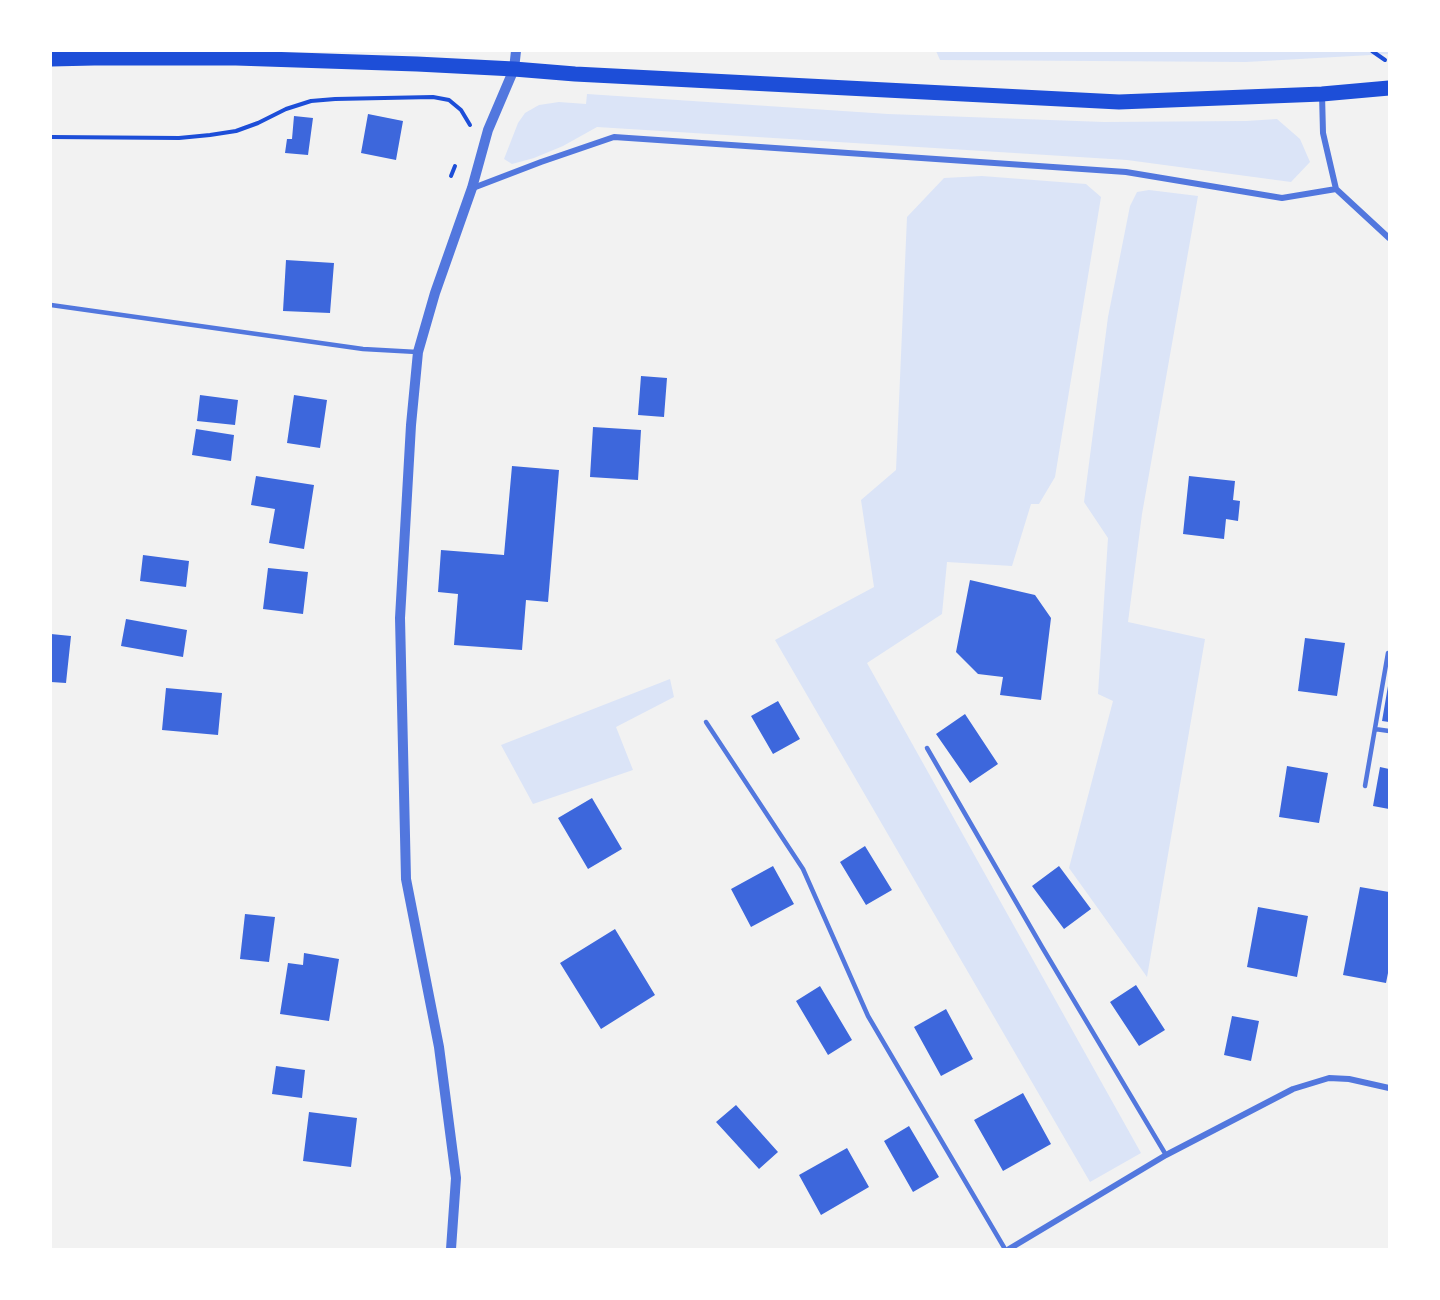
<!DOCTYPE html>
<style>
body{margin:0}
#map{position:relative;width:1440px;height:1300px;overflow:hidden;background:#f2f2f2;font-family:Figtree,sans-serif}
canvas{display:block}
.frame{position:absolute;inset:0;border:52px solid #fff;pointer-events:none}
</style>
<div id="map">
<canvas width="1440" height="1300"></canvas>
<div class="frame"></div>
</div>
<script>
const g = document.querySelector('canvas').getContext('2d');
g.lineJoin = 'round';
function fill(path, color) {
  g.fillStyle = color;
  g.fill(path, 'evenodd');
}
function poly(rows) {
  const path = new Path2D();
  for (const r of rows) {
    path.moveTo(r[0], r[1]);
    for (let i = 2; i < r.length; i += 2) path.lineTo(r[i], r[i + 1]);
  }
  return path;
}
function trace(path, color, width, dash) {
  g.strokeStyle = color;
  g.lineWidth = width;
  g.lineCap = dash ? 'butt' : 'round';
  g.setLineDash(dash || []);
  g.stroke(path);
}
const green = poly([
 [936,51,1389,51,1389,54,1246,62,940,60],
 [587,94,888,114,1104,122,1246,121,1277,119,1300,139,1310,162,1291,182,1127,160,597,127,563,146,534,158,512,164,504,159,518,123,525,113,539,105,559,102,586,104],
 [982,176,1086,184,1101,197,1055,477,1039,504,1031,504,1012,566,947,562,942,614,867,663,1141,1153,1090,1182,775,640,874,587,861,500,896,470,907,217,944,178],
 [1149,190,1198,196,1142,514,1128,622,1205,639,1147,977,1069,868,1113,701,1098,694,1108,538,1084,502,1108,317,1130,206,1137,192],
 [670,679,674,697,616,727,633,770,533,804,501,745]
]);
const building = poly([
 [368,114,403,121,396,160,361,153],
 [294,116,313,118,308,155,285,153,287,139,292,139],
 [286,260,334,263,330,313,283,311],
 [641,376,667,378,664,417,638,415],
 [200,395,238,400,235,425,197,421],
 [294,395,327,400,320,448,287,443],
 [593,427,641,430,638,480,590,477],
 [196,429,234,435,231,461,192,455],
 [512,466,559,470,548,602,526,600,522,650,454,645,458,594,438,592,441,550,504,555],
 [256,476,314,485,304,549,269,543,275,509,251,505],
 [1189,476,1235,481,1233,500,1240,501,1238,521,1226,519,1224,539,1183,534],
 [143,555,189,561,186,587,140,581],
 [268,568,308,572,303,614,263,609],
 [970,580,1035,595,1051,618,1041,700,1000,695,1003,677,978,674,956,652],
 [126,619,187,630,183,657,121,646],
 [51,634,71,636,66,683,51,682],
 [1305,638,1345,643,1337,696,1298,691],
 [1388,686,1389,687,1389,722,1382,721],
 [166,688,222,693,218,735,162,730],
 [778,701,800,739,773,754,751,716],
 [965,714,998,764,970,783,936,734],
 [1287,766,1328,773,1319,823,1279,817],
 [1380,767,1389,769,1389,809,1373,806],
 [592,798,622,849,588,869,558,818],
 [865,846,892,890,866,905,840,862],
 [773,866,794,904,751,927,731,889],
 [1059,866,1091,909,1064,929,1032,886],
 [1360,887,1389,892,1389,968,1386,983,1343,975],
 [1258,907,1308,916,1297,977,1247,967],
 [245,914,275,917,269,962,240,959],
 [615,929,655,995,601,1029,560,963],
 [304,953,339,959,329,1021,280,1014,288,963,303,965],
 [1136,985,1165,1030,1139,1046,1110,1002],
 [820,986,852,1040,828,1055,796,1001],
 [946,1009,973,1059,941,1076,914,1027],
 [1232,1016,1259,1021,1251,1061,1224,1055],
 [276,1066,305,1070,302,1098,272,1094],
 [1023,1093,1051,1144,1003,1171,974,1120],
 [736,1105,778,1152,759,1169,716,1122],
 [309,1112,357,1118,351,1167,303,1161],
 [909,1126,939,1177,913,1192,884,1141],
 [847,1148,869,1187,821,1215,799,1175]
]);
const path = poly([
 [1372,51,1385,60],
 [51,137,179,138,210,135,236,131,258,123,286,109,311,101,335,99,433,97,449,100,461,110,470,125],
 [451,176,455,166]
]);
const service = poly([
 [51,305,363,349,417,352],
 [706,722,803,869,868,1016,1005,1249],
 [1375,729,1389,731],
 [927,748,1042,947,1166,1155],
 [1365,786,1388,653]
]);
const minor = poly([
 [1322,94,1323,133,1336,189,1389,238],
 [473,188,541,162,614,137,1126,172,1282,198,1336,189],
 [1009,1249,1166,1155,1293,1089,1329,1078,1349,1079,1389,1088]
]);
const tertiary = poly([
 [451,1249,456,1178,439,1047,406,879,400,618,411,425,418,352,435,293,472,188,488,130,514,69,516,51]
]);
const primary = poly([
 [51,59,94,58,236,58,417,64,514,69,575,74,1119,102,1322,94,1389,88]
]);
fill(green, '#dbe4f7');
fill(building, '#3d67dc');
trace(path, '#1d4ed8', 4);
trace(service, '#5277de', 4.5);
trace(minor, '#5277de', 6);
trace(tertiary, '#5277de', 10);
trace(primary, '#1d4ed8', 15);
</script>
